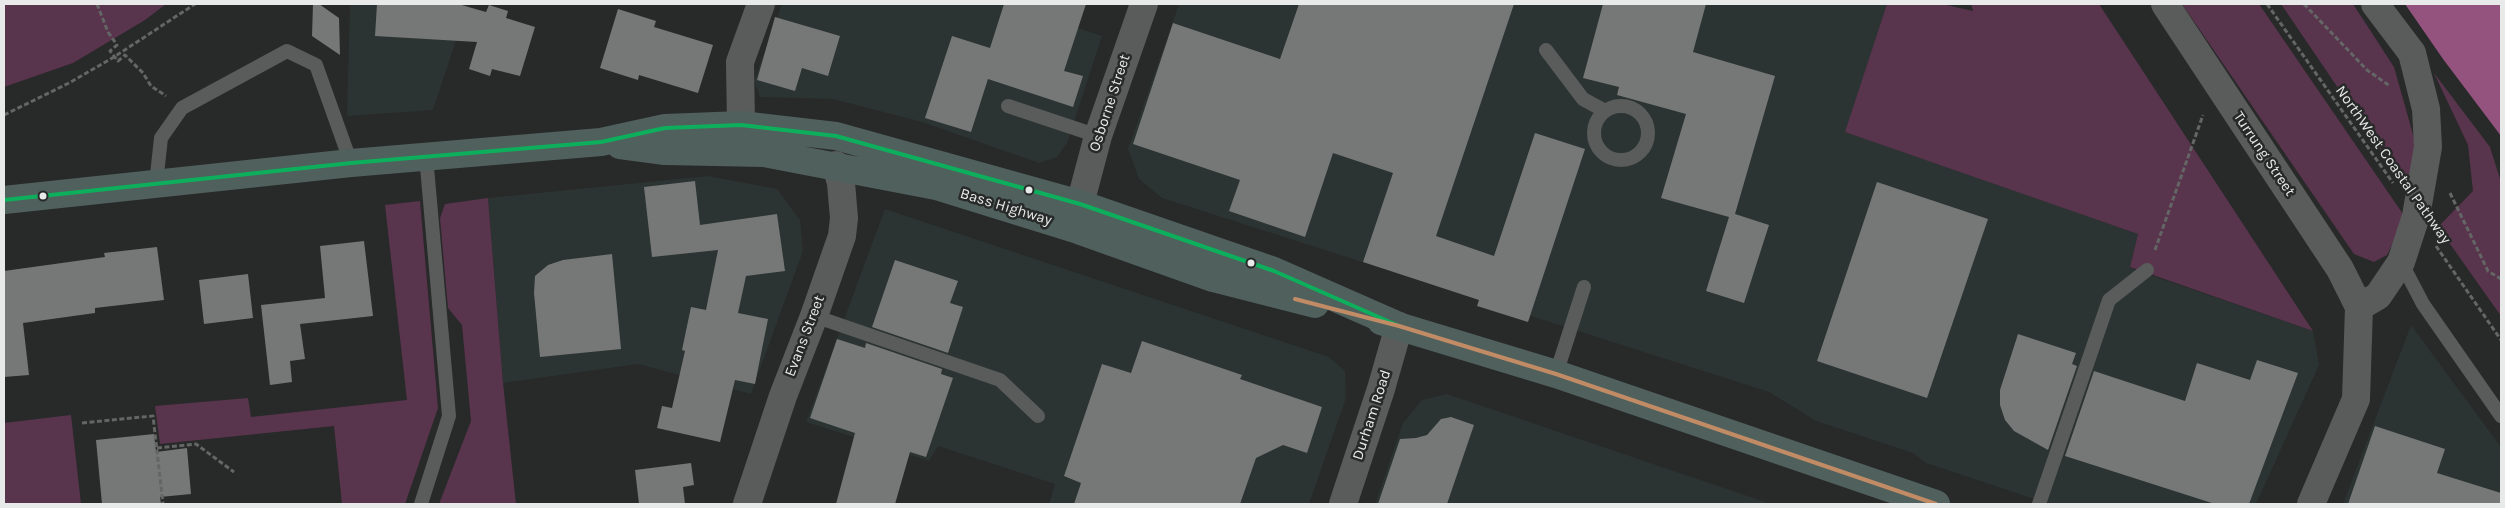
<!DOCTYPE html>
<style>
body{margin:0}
#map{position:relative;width:2505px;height:508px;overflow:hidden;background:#282929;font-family:Karla,sans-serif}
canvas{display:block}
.frame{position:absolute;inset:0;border:5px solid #e7eae9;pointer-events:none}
</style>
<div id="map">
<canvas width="2505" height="508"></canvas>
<div class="frame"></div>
</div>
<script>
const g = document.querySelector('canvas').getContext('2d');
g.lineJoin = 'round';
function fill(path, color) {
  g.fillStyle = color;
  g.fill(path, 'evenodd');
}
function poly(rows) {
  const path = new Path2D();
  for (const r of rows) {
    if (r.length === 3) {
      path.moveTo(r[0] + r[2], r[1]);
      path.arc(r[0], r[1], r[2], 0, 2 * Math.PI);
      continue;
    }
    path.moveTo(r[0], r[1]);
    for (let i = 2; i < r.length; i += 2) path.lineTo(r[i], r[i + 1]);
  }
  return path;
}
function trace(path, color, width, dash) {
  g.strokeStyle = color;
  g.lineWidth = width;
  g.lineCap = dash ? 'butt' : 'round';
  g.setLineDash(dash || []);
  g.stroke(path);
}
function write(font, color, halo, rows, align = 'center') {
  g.font = font + ' Karla,sans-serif';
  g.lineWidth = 5;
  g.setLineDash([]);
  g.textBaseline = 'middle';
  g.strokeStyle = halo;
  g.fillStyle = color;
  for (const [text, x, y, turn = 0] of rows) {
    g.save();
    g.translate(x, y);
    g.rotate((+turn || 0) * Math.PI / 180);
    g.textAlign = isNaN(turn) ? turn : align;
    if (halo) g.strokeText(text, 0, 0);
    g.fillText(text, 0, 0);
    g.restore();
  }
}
const built = poly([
 [350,4,468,4,433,110,347,116],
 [782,4,1006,4,1102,36,1067,143,1057,157,1039,163,922,122,833,99,760,97,754,81],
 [1179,4,1887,4,1846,132,2138,234,2130,268,2313,331,2319,365,2256,504,2054,504,2031,498,1926,463,1913,453,1816,421,1769,392,1162,198,1139,179,1128,149],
 [708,176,777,189,800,220,803,251,751,394,638,364,503,383,488,198],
 [885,209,1329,357,1345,371,1346,398,1309,504,1049,504,1055,484,938,446,929,461,806,422],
 [2411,325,2501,447,2501,504,2343,504],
 [1447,394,1771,504,1375,504,1403,423,1422,400]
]);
const green = poly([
 [4,4,166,4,145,20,73,63,4,87],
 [1887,4,1942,4,1973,11,1971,4,2099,4,2313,331,2130,267,2138,234,1845,132],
 [2182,4,2259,4,2405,217,2387,255,2374,262,2354,254],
 [2281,4,2353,4,2394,67,2416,145,2408,191],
 [2434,73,2490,147,2501,182,2501,316,2438,227,2473,191,2468,145],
 [488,198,503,383,516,504,439,504,471,421,462,325,448,308,440,218,445,204],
 [420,201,438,408,405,504,342,504,334,426,160,444,155,406,248,398,251,417,407,400,385,205],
 [71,415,81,504,4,504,4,423]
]);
const water = poly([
 [2405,4,2501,4,2501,136,2443,59]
]);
const building = poly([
 [313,4,319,4,339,18,340,55,312,36],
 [377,4,458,4,486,12,489,5,508,11,506,18,535,27,520,76,492,69,490,76,469,69,477,42,375,36],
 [1004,4,1086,4,1064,71,1083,76,1073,107,988,79,971,132,925,118,952,36,990,48],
 [1299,4,1514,4,1436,236,1494,256,1535,133,1585,149,1528,322,1477,306,1479,300,1363,262,1393,173,1333,153,1305,237,1229,211,1240,180,1133,144,1173,23,1280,59],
 [1603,4,1706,4,1693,52,1775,76,1735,214,1769,225,1744,303,1706,291,1729,217,1661,198,1686,114,1617,95,1619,87,1583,78],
 [618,9,656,21,654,27,713,45,698,93,639,75,638,80,600,68],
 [775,17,840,36,828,76,802,68,795,91,757,80],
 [695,181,700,225,777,214,785,271,746,276,738,313,768,319,755,384,735,380,720,442,657,428,662,406,672,408,685,351,682,350,691,307,706,310,718,250,652,257,644,187],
 [1877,182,1988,219,1927,398,1817,361],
 [364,241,373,316,300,324,305,359,290,361,292,382,270,385,261,305,325,298,320,246],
 [157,247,164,300,95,308,95,313,23,323,29,375,4,377,4,271,105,257,104,253],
 [612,254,621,349,540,357,534,293,535,276,548,265,563,260],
 [895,260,958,281,950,303,963,307,948,353,872,327],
 [248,274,253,318,204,324,199,280],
 [2018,334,2076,353,2072,364,2077,366,2048,450,2014,431,2005,420,2000,405,2000,390],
 [837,339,865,348,866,343,942,369,941,374,953,378,926,457,910,452,895,504,836,504,855,433,810,418],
 [1142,341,1242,375,1240,379,1322,407,1307,453,1283,445,1256,458,1240,504,1074,504,1081,483,1064,476,1102,364,1131,373],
 [2257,360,2298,373,2249,504,2215,504,2065,456,2094,371,2185,401,2197,363,2250,380],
 [1451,417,1474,425,1447,504,1378,504,1400,439,1416,438,1427,435,1441,419],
 [2375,426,2445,449,2437,473,2501,493,2501,504,2348,504],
 [154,434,156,452,187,448,191,494,160,497,161,504,102,504,96,440],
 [691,463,694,485,683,487,685,504,639,504,635,470]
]);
const path = poly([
 [97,4,108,32,117,45,110,51,118,61,125,55,143,73,151,86,166,96],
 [2267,4,2393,183],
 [2304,4,2367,70,2390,86],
 [4,115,69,83,114,57,195,4],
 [2450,193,2488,271,2501,279],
 [2436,246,2501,340],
 [2155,250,2203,115],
 [82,423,153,416,163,504],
 [157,448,196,444,234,472]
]);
const lane = poly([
 [1546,50,1583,99,1605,111],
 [1621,133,27],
 [1008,106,1098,136],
 [156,184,161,138,182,108,287,51,316,65,351,163],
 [2401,262,2423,304,2501,416],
 [814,316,1000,380,1038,416],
 [1556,374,1584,287],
 [421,504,449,416,426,156],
 [2039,504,2109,300,2147,270]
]);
const street = poly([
 [2165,4,2340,269,2359,307],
 [741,125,740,62,761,4],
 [1080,204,1098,136,1144,4],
 [747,504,783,396,814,316,842,236,844,218,841,183,836,165],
 [1343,504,1381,389,1399,326],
 [2311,504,2356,399,2359,307,2378,296,2401,262,2416,216,2428,147,2426,109,2412,53,2375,4]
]);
const highway = poly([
 [620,145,665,151,764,153,936,186,1078,230,1213,278,1315,304],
 [4,200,351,163,601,142,665,128,741,125,836,136,1080,204,1274,271,1399,326],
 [1381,321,1556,374,1936,504]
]);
const bus1 = poly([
 [4,200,351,163,601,142,665,128,741,125,836,136,1080,204,1274,271,1399,326]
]);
const bus2 = poly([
 [1295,299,1399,326,1556,374,1936,504]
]);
const markers = [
 [1029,190,4.5,"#e7eae9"],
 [43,196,4.5,"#e7eae9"],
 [1251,263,4.5,"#e7eae9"]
];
const streetNames = [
 ["Osborne Street",1110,103,-72],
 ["Turrung Street",2264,154,56],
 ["NorthWest Coastal Pathway",2393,165,55],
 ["Bass Highway",1006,207,17],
 ["Evans Street",805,336,-69],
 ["Durham Road",1372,415,-72]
];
fill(built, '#2b3432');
fill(green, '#59344d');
fill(water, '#94537f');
fill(building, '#767877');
trace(path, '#646565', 3, [5, 2.5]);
trace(lane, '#595c5a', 14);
trace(street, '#595c5a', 28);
trace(highway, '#50605d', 28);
trace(bus1, '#0daf5c', 4);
trace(bus2, '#c18c65', 4);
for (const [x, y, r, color] of markers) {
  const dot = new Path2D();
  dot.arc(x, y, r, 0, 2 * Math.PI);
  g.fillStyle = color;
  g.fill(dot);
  trace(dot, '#272a29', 2);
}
write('15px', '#e7eae9', '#272a29', streetNames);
</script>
